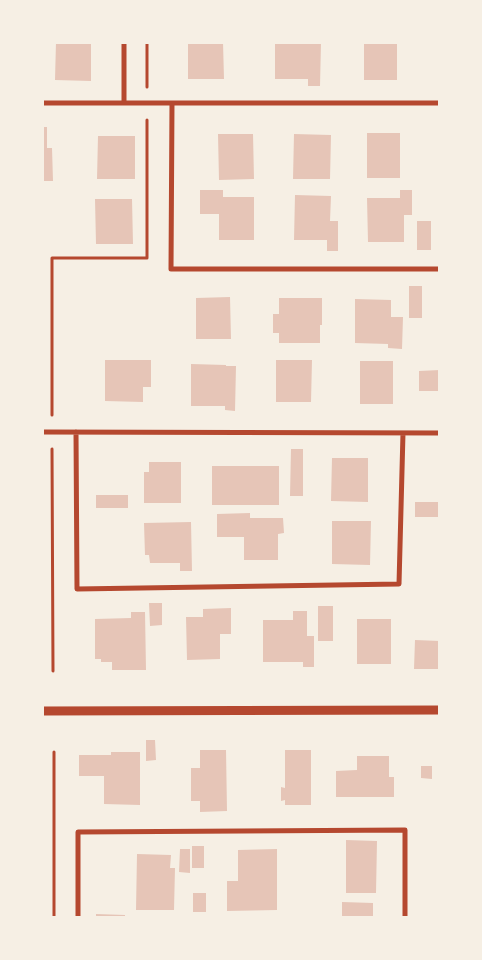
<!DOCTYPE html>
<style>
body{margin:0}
#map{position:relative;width:482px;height:960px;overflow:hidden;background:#f6efe4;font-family:"Sofia Sans Condensed",sans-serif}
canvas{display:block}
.frame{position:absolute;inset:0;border:44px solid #f6efe4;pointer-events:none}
</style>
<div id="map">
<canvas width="482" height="960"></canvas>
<div class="frame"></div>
</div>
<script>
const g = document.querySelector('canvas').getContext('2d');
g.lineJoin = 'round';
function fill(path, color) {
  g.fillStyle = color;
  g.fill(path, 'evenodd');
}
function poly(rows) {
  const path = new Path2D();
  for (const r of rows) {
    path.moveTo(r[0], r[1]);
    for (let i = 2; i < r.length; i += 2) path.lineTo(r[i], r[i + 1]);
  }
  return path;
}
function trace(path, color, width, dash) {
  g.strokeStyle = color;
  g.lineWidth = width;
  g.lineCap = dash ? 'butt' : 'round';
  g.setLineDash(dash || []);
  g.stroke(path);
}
const building = poly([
 [56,42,91,42,91,81,55,80],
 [188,42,223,42,224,79,188,79],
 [275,42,321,42,320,86,308,86,308,79,275,79],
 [364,42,397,42,397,80,364,80],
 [42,127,47,127,47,148,52,148,53,181,42,181],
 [367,133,400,133,400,178,367,178],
 [218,134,253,134,254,179,219,180],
 [294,134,331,135,330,179,293,179],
 [98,136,135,136,135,179,97,179],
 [200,190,223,190,223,197,254,197,254,240,219,240,219,214,200,214],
 [400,190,412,190,412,215,404,215,404,242,368,242,367,198,400,198],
 [295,195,331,196,330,221,338,221,338,251,327,251,327,240,294,240],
 [95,199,132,199,133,244,96,244],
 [417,221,431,221,431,250,417,250],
 [409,286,422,286,422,318,409,318],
 [230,297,231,339,196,339,196,298],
 [279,298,322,298,322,325,320,325,320,343,279,343,279,333,273,333,273,314,279,314],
 [355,299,391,300,391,317,403,317,402,349,388,348,388,344,355,343],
 [105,360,151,360,151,387,143,387,143,402,105,401],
 [276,360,312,360,311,402,276,402],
 [360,361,393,361,393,404,360,404],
 [191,364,226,365,226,366,236,366,235,411,225,410,225,406,191,406],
 [440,370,440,391,419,391,419,371],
 [291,449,303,449,303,496,290,496],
 [332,458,368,458,368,502,331,501],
 [149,462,181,462,181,503,144,503,144,472,149,472],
 [212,466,279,466,279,505,212,505],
 [96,495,128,495,128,508,96,508],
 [415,502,440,502,440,517,415,517],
 [250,513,250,518,283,518,284,533,278,534,278,560,244,560,244,537,217,537,217,514],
 [332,521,371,521,370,565,332,564],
 [191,522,192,571,180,571,180,563,150,563,149,555,145,555,144,523],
 [149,603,162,603,162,625,150,626],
 [318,606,333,606,333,641,318,641],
 [231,608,231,634,220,634,220,659,187,660,186,617,203,617,203,609],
 [293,611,307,611,307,636,314,636,314,667,303,667,303,662,263,662,263,620,293,620],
 [131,612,145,612,146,670,112,670,112,662,101,662,101,659,95,659,95,619,131,618],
 [357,619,391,619,391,664,357,664],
 [415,640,440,641,440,669,414,669],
 [146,740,155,740,156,760,146,761],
 [200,750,226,750,227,811,200,812,200,801,191,801,191,768,200,768],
 [285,750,311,750,311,805,285,805,285,800,281,801,281,787,285,788],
 [111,752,140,752,140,805,104,804,104,776,79,776,79,755,111,755],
 [357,756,389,756,389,777,394,777,394,797,336,797,336,771,357,770],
 [421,766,432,766,432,779,421,778],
 [346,840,377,841,376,893,346,893],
 [192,846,204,846,204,868,192,868],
 [180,849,190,849,190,873,179,872],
 [277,849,277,910,227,911,227,881,238,881,238,850],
 [137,854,171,855,170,868,175,868,174,910,136,910],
 [193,893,206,893,206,912,193,912],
 [342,902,373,903,373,918,342,918],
 [96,914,125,915,125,918,96,918],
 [243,916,265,916,265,918,243,918]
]);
const path = poly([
 [147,42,147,87],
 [52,415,52,258,147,258,147,120],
 [52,449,53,671],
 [54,752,54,918]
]);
const minor = poly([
 [124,42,124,103],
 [42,103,440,103],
 [172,103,171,269,440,269],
 [42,432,440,433],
 [76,432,77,589,399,584,403,433],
 [78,918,78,832,405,830,405,918]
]);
const tertiary = poly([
 [42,711,440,710]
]);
fill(building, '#e6c5b7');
trace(path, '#b5482f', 3);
trace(minor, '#b5482f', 5);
trace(tertiary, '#b5482f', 9);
</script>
